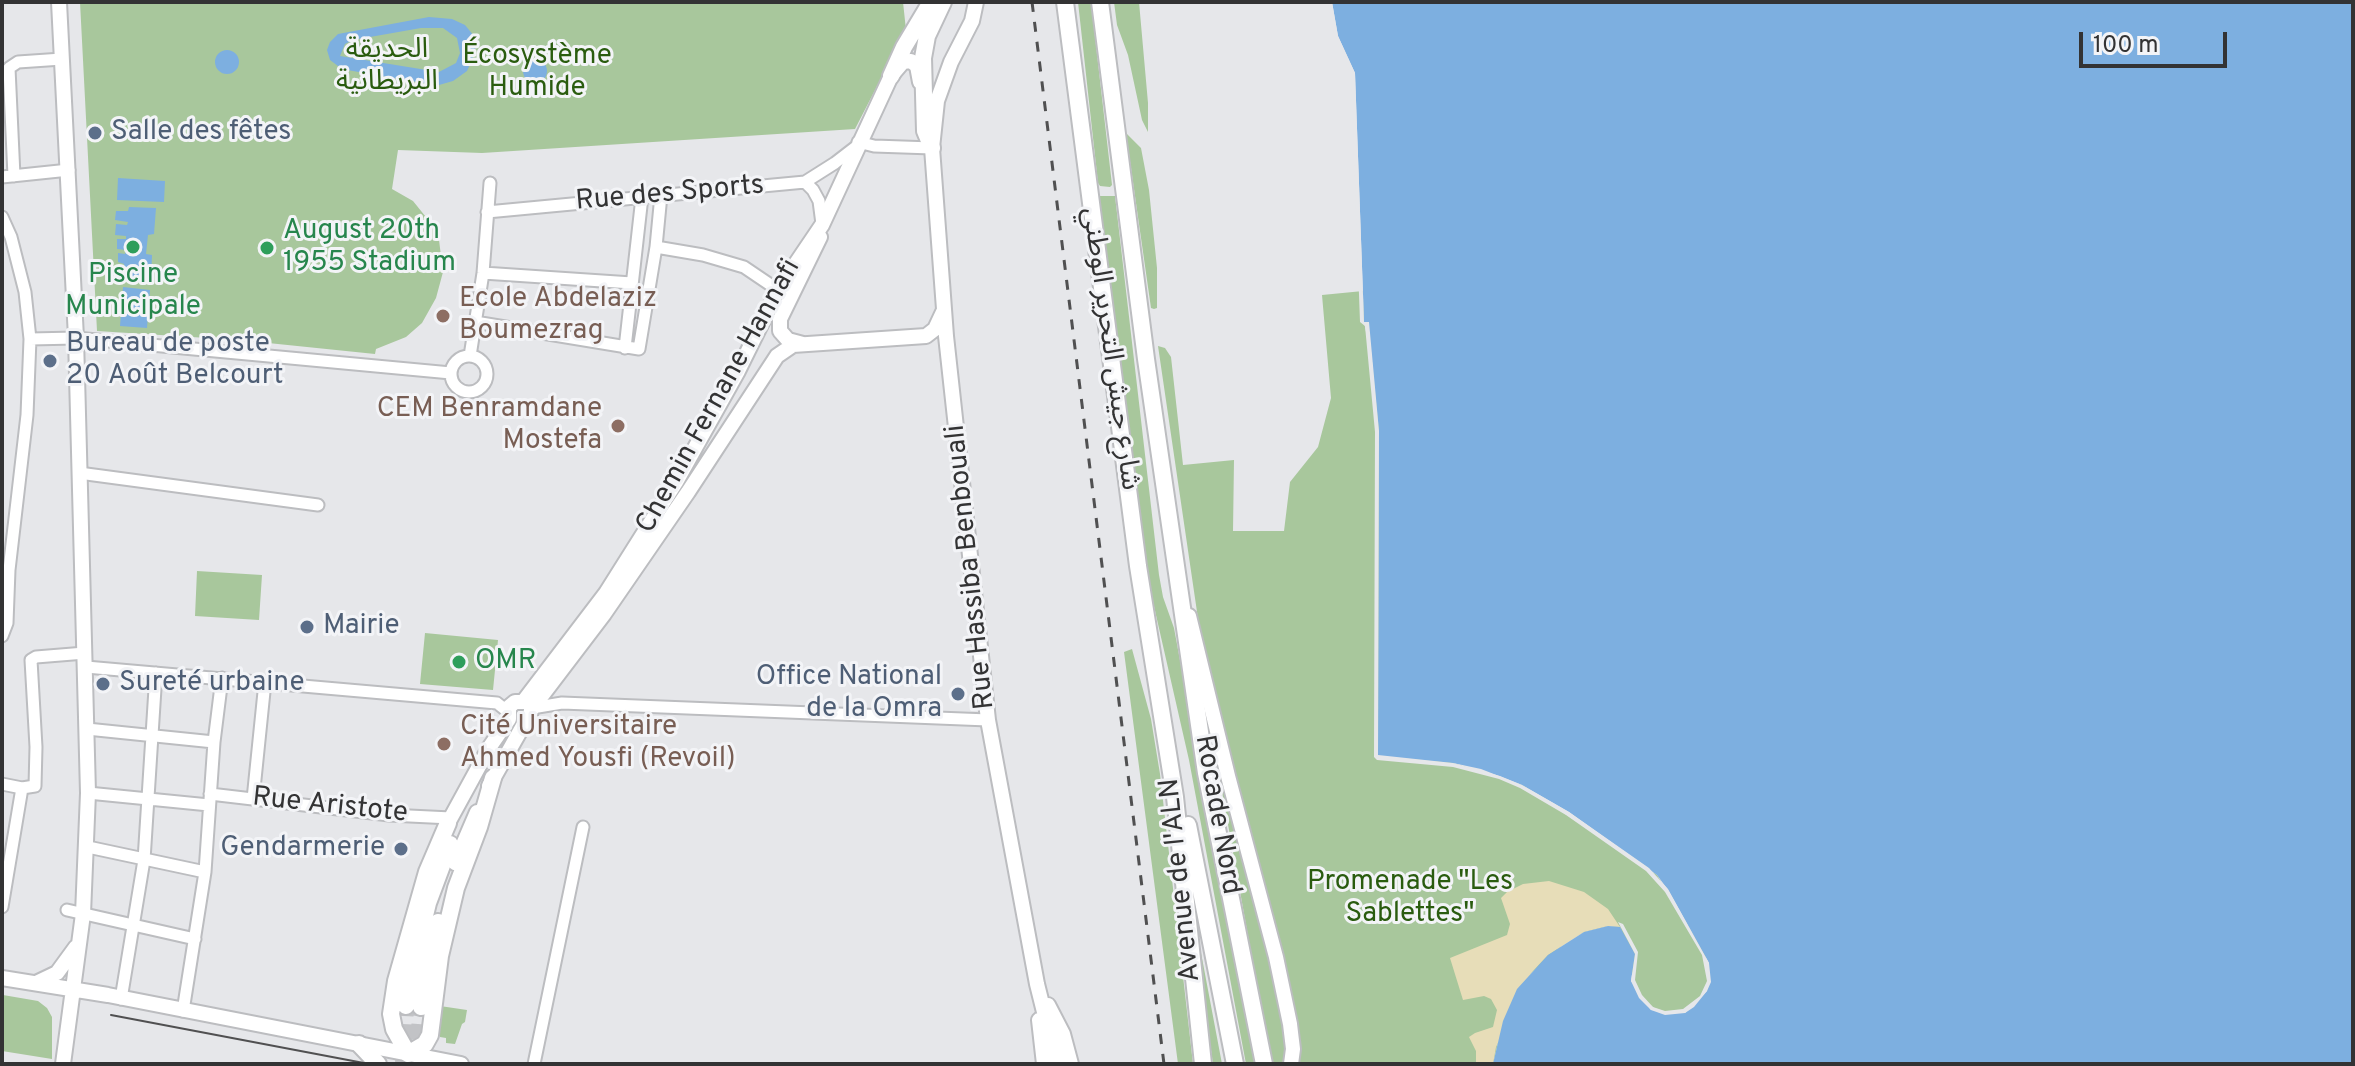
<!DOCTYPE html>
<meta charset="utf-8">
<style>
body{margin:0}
#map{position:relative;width:2355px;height:1066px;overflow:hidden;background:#e6e7ea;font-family:Overpass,sans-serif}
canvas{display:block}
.frame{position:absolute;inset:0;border:4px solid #333334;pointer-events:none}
.scale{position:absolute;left:2079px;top:32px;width:148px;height:36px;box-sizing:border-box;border:4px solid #333334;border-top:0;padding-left:10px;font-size:24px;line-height:28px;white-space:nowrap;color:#333334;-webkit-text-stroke:6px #f3f4f7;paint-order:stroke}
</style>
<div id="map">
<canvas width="2355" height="1066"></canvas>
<div class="frame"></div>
<div class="scale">100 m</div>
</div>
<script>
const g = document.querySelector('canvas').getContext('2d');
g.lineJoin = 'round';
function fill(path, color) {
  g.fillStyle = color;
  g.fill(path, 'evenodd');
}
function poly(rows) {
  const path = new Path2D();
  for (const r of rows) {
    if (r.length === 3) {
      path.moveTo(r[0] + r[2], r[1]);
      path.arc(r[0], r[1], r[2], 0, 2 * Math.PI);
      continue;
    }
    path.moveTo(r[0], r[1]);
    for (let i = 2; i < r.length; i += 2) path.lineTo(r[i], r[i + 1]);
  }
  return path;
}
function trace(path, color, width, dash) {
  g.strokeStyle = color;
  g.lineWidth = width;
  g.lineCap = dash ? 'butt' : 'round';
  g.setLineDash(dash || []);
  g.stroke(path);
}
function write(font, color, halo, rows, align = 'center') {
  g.font = font + ' Overpass,"Noto Sans Arabic",sans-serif';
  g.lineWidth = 6;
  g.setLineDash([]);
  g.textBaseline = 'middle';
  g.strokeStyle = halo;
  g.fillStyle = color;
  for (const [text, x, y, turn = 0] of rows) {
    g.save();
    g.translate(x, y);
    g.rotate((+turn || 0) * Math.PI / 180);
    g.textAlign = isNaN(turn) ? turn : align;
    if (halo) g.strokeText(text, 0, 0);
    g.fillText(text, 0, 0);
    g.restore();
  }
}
const green = poly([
 [80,2,903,2,906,30,855,129,482,153,398,150,392,189,413,201,434,227,439,240,443,272,436,298,422,323,406,337,376,349,375,354,239,340,97,331],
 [1078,2,1091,2,1112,185,1110,187,1100,186,1098,183],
 [1114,2,1139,2,1148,103,1148,132,1142,120,1128,55,1117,25],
 [1126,133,1141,148,1149,190,1157,268,1157,308,1154,309,1151,308],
 [1099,196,1115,196,1159,575,1163,597,1174,628,1255,1064,1246,1064,1189,760,1148,580],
 [1363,291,1364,322,1453,763,1522,785,1657,875,1705,953,1711,982,1694,1007,1665,1015,1639,998,1620,927,1608,926,1584,932,1567,941,1531,973,1503,1021,1493,1064,1271,1064,1215,752,1260,879,1201,639,1158,346,1165,348,1171,357,1183,465,1234,460,1233,531,1284,531,1290,482,1318,447,1331,398,1322,295],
 [197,571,262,575,259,620,195,616],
 [425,633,498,640,493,690,420,684],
 [1132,649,1151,719,1160,774,1193,1064,1178,1064,1124,652],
 [1193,921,1195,921,1222,1064,1213,1064],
 [3,995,38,1001,47,1008,52,1017,52,1059,2,1051],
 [440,1006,467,1010,465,1022,462,1024,455,1044,446,1043,446,1038,440,1037]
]);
const sand = poly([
 [1549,881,1584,892,1608,909,1620,927,1608,926,1584,932,1548,955,1531,973,1496,1047,1493,1064,1476,1064,1476,1051,1469,1037,1475,1033,1493,1027,1497,1010,1491,999,1484,996,1463,1000,1450,958,1507,935,1510,924,1501,898,1507,892,1523,884]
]);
const water = poly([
 [1332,2,2353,2,2353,1064,1493,1064,1503,1021,1517,989,1548,955,1584,932,1608,926,1620,927,1635,954,1631,981,1651,1010,1685,1013,1707,991,1709,963,1668,890,1657,875,1569,812,1522,785,1481,769,1453,763,1378,756,1379,431,1368,322,1364,322,1355,73,1338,36],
 [429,17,452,19,465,25,474,36,475,49,472,60,467,71,453,81,439,85,403,80,342,69,330,60,327,50,330,42,338,34],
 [421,28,443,28,457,38,460,53,456,63,439,72,340,56,345,44,353,40],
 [227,62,12],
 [535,71,12],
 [118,178,165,181,164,202,117,200],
 [129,207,156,208,154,234,148,235,146,254,152,255,151,282,124,281,124,277,119,277,120,269,124,268,124,264,118,262,118,253,125,254,126,250,117,249,117,239,126,239,126,236,115,235,116,224,127,225,128,222,115,220,116,211,128,211],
 [123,287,150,290,147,328,120,326]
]);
const pier = poly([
 [1328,2,1332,2,1338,36,1355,73,1364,322,1369,322,1379,431,1378,755,1453,763,1500,776,1522,785,1569,812,1649,868,1668,889,1709,963,1711,982,1707,991,1694,1007,1685,1013,1665,1015,1651,1010,1639,998,1631,981,1635,954,1618,922,1623,924,1638,952,1635,980,1642,995,1653,1007,1665,1011,1683,1009,1700,996,1707,981,1702,955,1665,892,1646,871,1566,815,1520,788,1499,779,1453,767,1377,760,1374,757,1375,432,1365,326,1360,322,1351,74,1334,37]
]);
const highwayTunnel = poly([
 [403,1064,406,1006],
 [416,1064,421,1007]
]);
const minor = poly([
 [858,142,874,146,932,148],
 [14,176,9,68,18,62,62,59],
 [2,177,69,170],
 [805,182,813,190,819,201,822,224],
 [487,212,805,182,835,163,857,146],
 [2,217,11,237,25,292,30,339],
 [656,247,703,255,744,267,778,290],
 [483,273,632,283],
 [475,322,639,349,656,247,661,195],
 [625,348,642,197],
 [469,374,18],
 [470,356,483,273,490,183],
 [79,473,318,505],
 [2,636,7,623,9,570,27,415,30,339,76,338,451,373],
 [86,667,497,703,507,711],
 [532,708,562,703,988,720],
 [87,729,214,742],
 [2,784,22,788,35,786,36,747,31,660,36,657,85,653],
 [88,793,209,805],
 [210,794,389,815,451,818],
 [253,799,265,682],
 [88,847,205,872],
 [2,907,22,788],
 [67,910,195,939],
 [121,999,144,860,156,673],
 [183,1011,205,872,214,742,222,678],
 [534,1064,583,827]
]);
const major = poly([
 [59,2,76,338,88,793,83,914,63,1064],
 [976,2,972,21,951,62,937,101,932,148,946,336,988,720,1037,984,1057,1064],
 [803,344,788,340,780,331,780,319,820,237],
 [1189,616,1228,776,1276,957,1290,1024,1293,1049,1291,1064],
 [523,702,606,593,676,482,738,371,778,290,822,225,891,76,903,62,911,61,917,66,920,82],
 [489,786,524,724,529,720,531,710,604,614,688,492,777,356,793,345,926,336,935,329,943,312],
 [448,823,489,748,509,719,509,707,515,702,523,702],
 [455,863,477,812],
 [2,978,108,995,461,1064],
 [36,983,57,973,76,947],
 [1048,1005,1063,1034,1071,1064],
 [1039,1020,1044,1064]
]);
const highway = poly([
 [1065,2,1138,566,1175,797,1203,1064],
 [1100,2,1146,359,1206,773,1264,1064],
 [891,76,904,47,931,2],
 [932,148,925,131,923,58,927,36,943,2],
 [448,823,427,872,396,981,391,1014,394,1029,408,1054,425,1044,430,1035,440,956,456,888,479,827,493,778],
 [1188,825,1235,1064],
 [406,1006,409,981,428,903,450,844],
 [421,1007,430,948,438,922],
 [359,1044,378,1064]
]);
const tram = poly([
 [111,1015,369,1064]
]);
const rail = poly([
 [1032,2,1164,1064]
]);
const markers = [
 [95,133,8,"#5c6f8a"],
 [133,247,8,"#2e9e5b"],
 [267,248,8,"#2e9e5b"],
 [443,316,8,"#8d6e63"],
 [50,361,8,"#5c6f8a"],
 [618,426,8,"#8d6e63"],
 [307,627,8,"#5c6f8a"],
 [459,662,8,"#2e9e5b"],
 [103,684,8,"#5c6f8a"],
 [958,694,8,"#5c6f8a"],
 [444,744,8,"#8d6e63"],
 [401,849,8,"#5c6f8a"]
];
const parkNames = [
 ["الحديقة",387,51],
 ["البريطانية",387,83],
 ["Écosystème",537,57],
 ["Humide",537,89],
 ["Promenade \"Les",1410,883],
 ["Sablettes\"",1410,915]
];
const serviceNames = [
 ["Salle des fêtes",111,133],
 ["Bureau de poste",66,345],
 ["20 Août Belcourt",66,377],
 ["Mairie",323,627],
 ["Office National",942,678,"right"],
 ["de la Omra",942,710,"right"],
 ["Sureté urbaine",119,684],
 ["Gendarmerie",385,849,"right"]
];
const streetNames = [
 ["Rue des Sports",670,195,-5],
 ["شارع جيش التحرير الوطني",1109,349,82],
 ["Chemin Fernane Hannafi",720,397,-61],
 ["Rue Hassiba Benbouali",972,567,-96],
 ["Rue Aristote",330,807,6],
 ["Rocade Nord",1216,815,80],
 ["Avenue de l'ALN",1182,880,-96]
];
const leisureNames = [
 ["August 20th",283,232],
 ["1955 Stadium",283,264],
 ["Piscine",133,276,"center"],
 ["Municipale",133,308,"center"],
 ["OMR",475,662]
];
const educationNames = [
 ["Ecole Abdelaziz",459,300],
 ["Boumezrag",459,332],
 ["CEM Benramdane",602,410,"right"],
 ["Mostefa",602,442,"right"],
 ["Cité Universitaire",460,728],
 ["Ahmed Yousfi (Revoil)",460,760]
];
fill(green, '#a8c79c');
fill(sand, '#e7ddb8');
fill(water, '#7dafe0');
fill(pier, '#e6e7ea');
trace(highwayTunnel, '#c2c3c6', 16, [16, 8]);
trace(minor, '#bcbdc0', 15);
trace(major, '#bcbdc0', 18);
trace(highway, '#bcbdc0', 20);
trace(minor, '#fff', 11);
trace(major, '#fff', 14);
trace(highway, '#fff', 16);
trace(tram, '#505051', 2);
trace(rail, '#505051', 3, [10, 10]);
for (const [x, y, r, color] of markers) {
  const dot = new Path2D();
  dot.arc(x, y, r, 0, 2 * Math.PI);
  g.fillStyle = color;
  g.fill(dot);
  trace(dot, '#f3f4f7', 3);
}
write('28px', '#2a5c0f', '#f3f4f7', parkNames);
write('28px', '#4e5e75', '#f3f4f7', serviceNames, 'left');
write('28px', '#333334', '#f3f4f7', streetNames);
write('28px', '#27864d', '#f3f4f7', leisureNames, 'left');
write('28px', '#785e54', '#f3f4f7', educationNames, 'left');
</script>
